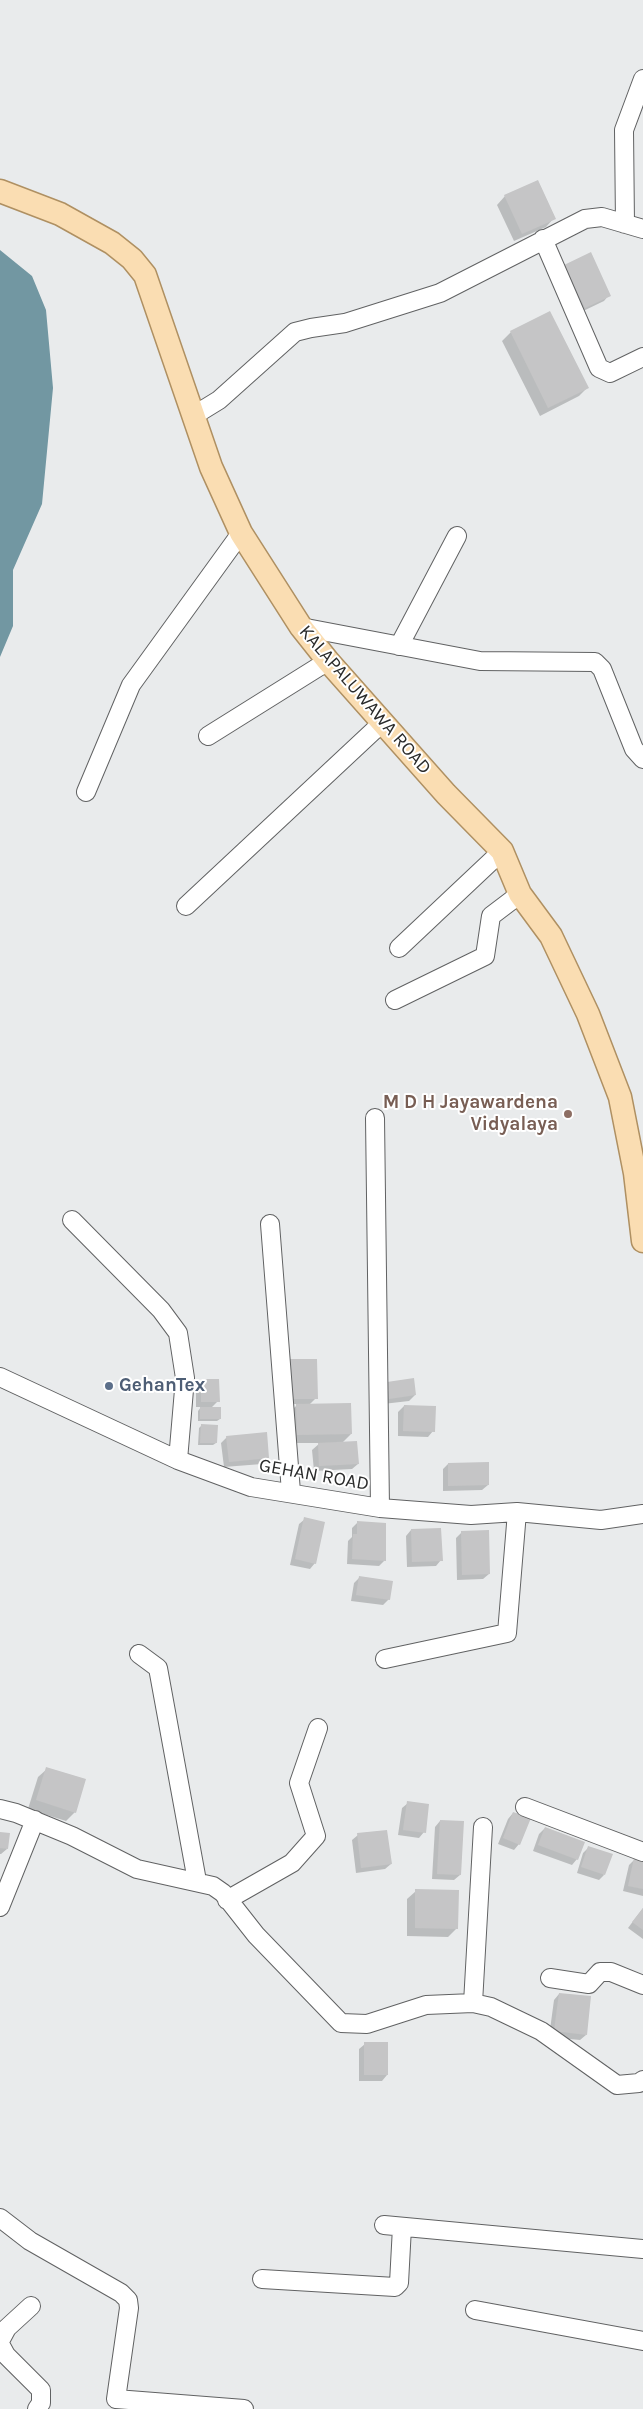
<!DOCTYPE html>
<style>
body{margin:0}
canvas{display:block;background:#e9ebec}
</style>
<canvas width="643" height="2409"></canvas>
<script>
const g = document.querySelector('canvas').getContext('2d');
g.lineJoin = 'round';
function fill(path, color) {
  g.fillStyle = color;
  g.fill(path, 'evenodd');
}
function poly(rows) {
  const path = new Path2D();
  for (const r of rows) {
    path.moveTo(r[0], r[1]);
    for (let i = 2; i < r.length; i += 2) path.lineTo(r[i], r[i + 1]);
  }
  return path;
}
function trace(path, color, width, dash) {
  g.strokeStyle = color;
  g.lineWidth = width;
  g.lineCap = dash ? 'butt' : 'round';
  g.setLineDash(dash || []);
  g.stroke(path);
}
function write(font, color, halo, rows, align = 'center') {
  g.font = font + ' Karla,sans-serif';
  g.lineWidth = 4;
  g.setLineDash([]);
  g.textBaseline = 'middle';
  g.strokeStyle = halo;
  g.fillStyle = color;
  for (const [text, x, y, turn = 0] of rows) {
    g.save();
    g.translate(x, y);
    g.rotate((+turn || 0) * Math.PI / 180);
    g.textAlign = isNaN(turn) ? turn : align;
    if (halo) g.strokeText(text, 0, 0);
    g.fillText(text, 0, 0);
    g.restore();
  }
}
const water = poly([
 [0,250,32,276,46,310,53,388,42,504,13,570,13,626,0,657]
]);
const shadow = poly([
 [505,196,554,218,546,227,514,241,497,205],
 [565,266,609,295,604,301,579,313,559,271],
 [511,332,587,388,579,396,540,416,502,341],
 [278,1366,316,1398,309,1405,351,1434,341,1444,358,1464,352,1469,314,1471,312,1450,320,1443,289,1443,288,1414,298,1404,278,1404],
 [201,1381,218,1401,211,1408,220,1419,217,1421,198,1421,198,1411,201,1407,196,1407,196,1386],
 [387,1383,415,1395,409,1401,383,1404,382,1389],
 [404,1406,433,1431,428,1437,398,1436,398,1412],
 [202,1425,216,1443,213,1445,198,1445,199,1428],
 [227,1437,268,1458,262,1464,224,1467,221,1443],
 [448,1464,488,1485,482,1490,443,1491,443,1469],
 [305,1519,315,1563,310,1569,290,1565,299,1524],
 [358,1522,386,1536,385,1560,379,1566,347,1564,348,1541,352,1537,352,1528],
 [411,1530,441,1560,436,1566,407,1567,406,1536],
 [462,1532,489,1574,483,1579,457,1580,456,1538],
 [359,1578,389,1599,383,1605,351,1601,354,1583],
 [47,1769,75,1812,66,1821,28,1809,38,1777],
 [408,1803,424,1832,419,1838,398,1835,402,1808],
 [513,1813,519,1844,514,1850,498,1844,508,1819],
 [440,1821,460,1875,454,1880,432,1879,435,1827],
 [545,1828,577,1859,572,1865,533,1851,539,1834],
 [0,1833,7,1849,1,1854,0,1854],
 [358,1835,391,1864,385,1869,356,1873,352,1840],
 [589,1847,604,1875,599,1880,577,1873,583,1853],
 [635,1859,643,1861,643,1896,623,1891,629,1865],
 [416,1891,457,1928,448,1937,407,1936,407,1899],
 [643,1908,643,1939,628,1928],
 [559,1994,586,2035,580,2040,549,2037,554,2000],
 [365,2044,387,2075,382,2081,359,2081,359,2049]
]);
const building = poly([
 [538,180,556,219,522,234,504,195],
 [591,252,611,296,585,308,564,265],
 [550,311,589,388,548,408,510,331],
 [283,1359,317,1359,318,1399,283,1399],
 [414,1378,416,1395,389,1399,387,1382],
 [201,1379,219,1379,220,1402,201,1402],
 [351,1403,352,1434,297,1435,296,1404],
 [404,1405,436,1406,435,1432,403,1431],
 [200,1407,221,1407,221,1419,200,1419],
 [201,1424,218,1425,217,1443,200,1443],
 [267,1432,269,1458,229,1462,226,1436],
 [357,1441,359,1464,319,1466,318,1443],
 [489,1462,489,1485,448,1486,448,1463],
 [304,1517,325,1522,316,1564,295,1559],
 [357,1521,386,1523,386,1561,352,1559,353,1534,357,1534],
 [441,1528,443,1561,412,1562,411,1529],
 [489,1530,490,1574,462,1575,461,1531],
 [359,1576,393,1581,390,1600,356,1595],
 [46,1767,86,1779,76,1813,36,1800],
 [407,1801,429,1804,426,1833,403,1830],
 [513,1812,531,1818,520,1845,503,1838],
 [440,1820,464,1821,461,1875,437,1874],
 [545,1827,585,1842,578,1860,538,1845],
 [387,1830,392,1864,361,1868,357,1833],
 [0,1832,10,1833,8,1849,0,1848],
 [588,1846,613,1854,605,1875,581,1867],
 [634,1858,643,1860,643,1889,628,1886],
 [415,1889,459,1890,458,1929,415,1928],
 [643,1908,643,1930,632,1922],
 [559,1993,591,1996,587,2035,554,2031],
 [364,2042,388,2042,388,2075,364,2075]
]);
const minor = poly([
 [625,224,624,130,643,79],
 [543,239,599,368,610,373,643,357],
 [193,416,219,400,295,332,311,328,345,323,440,293,585,219,602,217,643,229],
 [301,627,480,661,595,662,602,669,634,749,643,759],
 [399,646,457,536],
 [208,736,328,661],
 [86,792,131,685,241,533],
 [186,906,383,722],
 [399,948,502,851],
 [395,1000,485,956,491,916,520,894],
 [375,1118,380,1508],
 [72,1220,161,1310,178,1333,185,1378,178,1460],
 [270,1224,291,1492],
 [0,1377,178,1460,251,1487,380,1508,471,1515,517,1512,601,1520,643,1514],
 [139,1654,158,1668,197,1881],
 [385,1659,507,1633,517,1512],
 [525,1807,643,1852],
 [0,1809,16,1813,72,1836,137,1869,213,1886,223,1893,256,1935,341,2023,367,2024,426,2005,473,2003,491,2007,541,2031,617,2085,639,2083,643,2080],
 [227,1900,292,1863,316,1836,299,1783,318,1728],
 [0,1907,35,1820],
 [550,1978,589,1984,600,1972,611,1972,643,1985],
 [473,2003,483,1827],
 [0,2218,30,2241,121,2293,128,2300,129,2308,116,2399,244,2409],
 [384,2225,643,2249],
 [262,2279,395,2287,399,2283,402,2227],
 [475,2310,643,2341],
 [0,2341,7,2328,31,2306],
 [0,2344,6,2355,41,2390,41,2403,37,2409]
]);
const major = poly([
 [0,191,60,214,112,243,132,259,145,275,211,467,241,533,301,627,328,661,446,794,502,851,520,894,551,936,588,1014,620,1097,635,1173,643,1241]
]);
const markers = [
 [568,1114,5,"#8d6e63"],
 [109,1386,5,"#5c6f8a"]
];
const streetNames = [
 ["KALAPALUWAWA ROAD",365,700,49],
 ["GEHAN ROAD",314,1475,10]
];
const educationNames = [
 ["M D H Jayawardena",558,1103],
 ["Vidyalaya",558,1125]
];
const serviceNames = [
 ["GehanTex",119,1386]
];
fill(water, '#7297a2');
fill(shadow, '#0003');
fill(building, '#c5c5c6');
trace(minor, '#616263', 20);
trace(major, '#af9062', 25);
trace(minor, '#fff', 18);
trace(major, '#faddb2', 22);
for (const [x, y, r, color] of markers) {
  const dot = new Path2D();
  dot.arc(x, y, r, 0, 2 * Math.PI);
  g.fillStyle = color;
  g.fill(dot);
  trace(dot, '#fff', 2);
}
write('19px', '#2a2b2b', '#fff', streetNames);
write('bold 19px', '#785e54', '#fff', educationNames, 'right');
write('bold 19px', '#4e5e75', '#fff', serviceNames, 'left');
</script>
